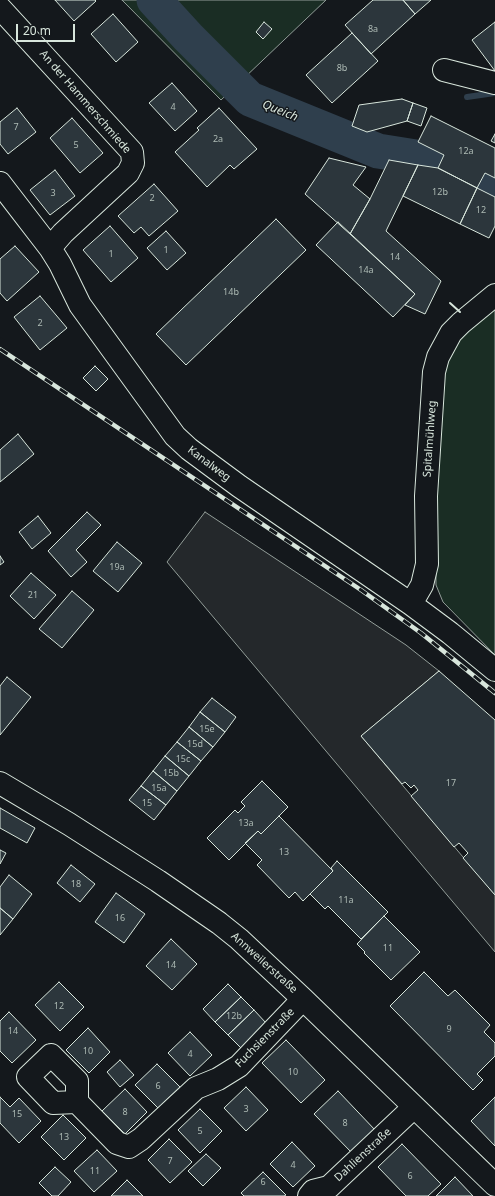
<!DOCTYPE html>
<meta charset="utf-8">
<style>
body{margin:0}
#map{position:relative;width:495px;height:1196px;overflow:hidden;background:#14181c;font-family:"Noto Sans",sans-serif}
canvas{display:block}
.scale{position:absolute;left:16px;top:24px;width:59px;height:18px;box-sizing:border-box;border:2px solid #d8e6dc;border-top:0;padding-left:5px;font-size:12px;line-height:14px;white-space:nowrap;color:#d8e6dc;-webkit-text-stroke:3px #14181c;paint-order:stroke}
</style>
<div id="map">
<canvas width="495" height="1196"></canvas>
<div class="scale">20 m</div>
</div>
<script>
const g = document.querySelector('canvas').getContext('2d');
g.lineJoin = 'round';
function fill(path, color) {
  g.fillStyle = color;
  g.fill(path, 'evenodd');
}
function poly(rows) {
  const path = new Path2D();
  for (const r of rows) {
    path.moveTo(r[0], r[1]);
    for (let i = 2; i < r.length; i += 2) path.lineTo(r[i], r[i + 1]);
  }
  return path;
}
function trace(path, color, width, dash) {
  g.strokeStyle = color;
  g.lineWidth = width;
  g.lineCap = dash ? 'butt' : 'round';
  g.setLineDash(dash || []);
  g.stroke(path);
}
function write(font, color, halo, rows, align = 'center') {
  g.font = font + ' "Noto Sans",sans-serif';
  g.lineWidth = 3;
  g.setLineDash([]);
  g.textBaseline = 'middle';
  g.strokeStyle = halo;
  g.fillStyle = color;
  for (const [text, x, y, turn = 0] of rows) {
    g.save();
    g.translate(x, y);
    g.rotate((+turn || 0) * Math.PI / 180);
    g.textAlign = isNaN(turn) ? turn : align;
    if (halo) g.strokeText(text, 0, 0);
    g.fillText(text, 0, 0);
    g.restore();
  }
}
const green = poly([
 [122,0,326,0,221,100,122,0],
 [495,309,495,655,443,602,436,585,435,420,441,359,465,331,495,309]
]);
const parking = poly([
 [205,512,406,645,439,671,361,736,495,895,495,952,167,562,205,512]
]);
const stream = poly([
 [467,97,495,93]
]);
const river = poly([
 [154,0,188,37,250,99,378,151,441,161],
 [481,180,495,185]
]);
const building = poly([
 [55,0,95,0,96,1,74,21,55,0],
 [373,0,403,0,415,14,371,54,345,25,373,0],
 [403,0,431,0,415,14,403,0],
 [113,14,138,42,116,62,91,34,113,14],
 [264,22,272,29,263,39,256,32,264,22],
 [495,22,495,71,472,40,495,22],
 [352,33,378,61,332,103,306,75,352,33],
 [172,83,197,111,175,131,149,103,172,83],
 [402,99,413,103,407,121,367,132,352,126,359,105,402,99],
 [413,103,427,108,421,126,407,121,413,103],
 [17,108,36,132,8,154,0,144,0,122,17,108],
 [219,108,257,149,234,169,230,165,207,187,175,152,199,130,197,128,219,108],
 [431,116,495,148,495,178,485,173,477,188,438,168,444,155,418,142,431,116],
 [72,118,103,153,80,173,50,138,72,118],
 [495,134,495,143,491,141,495,134],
 [329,158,366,167,353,185,370,199,350,234,305,194,329,158],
 [389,160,418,165,386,231,441,281,425,314,405,305,415,294,350,234,370,199,389,160],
 [418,165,438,168,477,188,460,224,403,196,418,165],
 [55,170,75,196,50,215,30,190,55,170],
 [154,184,178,211,149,236,141,227,134,233,118,216,154,184],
 [477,188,495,197,495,226,489,238,460,224,477,188],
 [276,219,306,250,186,365,156,334,276,219],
 [338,222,415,294,393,317,316,245,338,222],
 [110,226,138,258,111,282,83,250,110,226],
 [166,231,186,253,167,270,147,248,166,231],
 [15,246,39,272,7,301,0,293,0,259,15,246],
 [40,296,67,328,40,350,14,317,40,296],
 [95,366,108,379,96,391,83,378,95,366],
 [18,434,34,454,0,482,0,450,18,434],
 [87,512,101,525,76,550,87,562,71,577,48,551,87,512],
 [38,516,51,533,32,549,19,532,38,516],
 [117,542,142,563,118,592,93,571,117,542],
 [0,556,4,562,0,565,0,556],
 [31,573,56,595,34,619,10,596,31,573],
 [72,591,94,610,62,648,39,629,72,591],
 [439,671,495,720,495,895,463,858,468,853,459,843,454,847,411,796,418,790,414,785,411,788,405,782,402,784,361,736,439,671],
 [7,677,31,697,0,735,0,686,7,677],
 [212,698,236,717,225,732,200,712,212,698],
 [200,712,225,732,213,747,189,727,200,712],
 [189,727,213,747,201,761,177,742,189,727],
 [177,742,201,761,189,776,165,756,177,742],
 [165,756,189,776,177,791,153,771,165,756],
 [153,771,177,791,166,805,141,786,153,771],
 [262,781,288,807,261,834,258,831,229,860,207,838,235,810,238,813,245,806,241,802,262,781],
 [141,786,166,805,154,820,129,800,141,786],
 [0,808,35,828,27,843,0,828,0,808],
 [279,816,333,871,303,901,295,892,289,898,257,865,262,860,245,843,258,831,261,834,279,816],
 [0,850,6,853,0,864,0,850],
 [337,861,388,912,361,939,328,906,325,909,310,894,333,871,331,868,337,861],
 [71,865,95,884,80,902,57,883,71,865],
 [9,875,32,894,13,919,0,908,0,887,9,875],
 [116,893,145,914,124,943,95,922,116,893],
 [0,908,13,919,0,935,0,908],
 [384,916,420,952,391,980,364,953,365,952,357,944,384,916],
 [171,939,197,964,172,990,146,966,171,939],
 [424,972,448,996,455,990,490,1025,484,1032,495,1043,495,1056,477,1074,483,1080,473,1090,390,1006,424,972],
 [59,982,84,1007,60,1031,35,1005,59,982],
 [228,984,241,997,215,1022,203,1009,228,984],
 [241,997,254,1010,228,1035,215,1022,241,997],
 [254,1010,266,1023,241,1048,228,1035,254,1010],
 [9,1012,36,1040,12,1063,0,1051,0,1021,9,1012],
 [88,1028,110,1052,89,1073,66,1050,88,1028],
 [190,1032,212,1055,190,1076,168,1053,190,1032],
 [286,1040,325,1080,301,1103,262,1063,286,1040],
 [120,1060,134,1075,120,1087,107,1072,120,1060],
 [157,1064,180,1087,158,1108,135,1085,157,1064],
 [246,1087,268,1110,246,1131,224,1108,246,1087],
 [125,1089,147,1112,125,1134,102,1111,125,1089],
 [338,1091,376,1131,353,1154,314,1114,338,1091],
 [0,1097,10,1107,19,1098,41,1121,19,1143,0,1123,0,1097],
 [495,1097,495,1146,471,1121,495,1097],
 [200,1109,222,1131,200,1153,178,1130,200,1109],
 [63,1115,86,1138,64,1160,41,1137,63,1115],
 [169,1139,192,1162,170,1183,148,1160,169,1139],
 [292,1142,315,1166,293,1187,270,1164,292,1142],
 [402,1144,441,1184,428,1196,406,1196,378,1167,402,1144],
 [97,1150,117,1171,94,1192,74,1171,97,1150],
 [206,1154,221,1168,203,1186,188,1171,206,1154],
 [55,1167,71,1182,58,1196,52,1196,39,1183,55,1167],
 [263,1172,286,1195,284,1196,244,1196,241,1193,263,1172],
 [455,1177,473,1196,436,1196,455,1177],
 [127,1180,143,1196,111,1196,127,1180]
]);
const minor = poly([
 [0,8,132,152,133,163,128,173,63,233,50,248],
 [444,70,495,83],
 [0,183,50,248,60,264,80,305,175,436,189,449,239,486,411,604,450,633,495,670],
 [411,604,422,585,427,564,426,496,434,372,438,357,451,333,461,323,495,295],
 [0,783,69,824,158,881,219,923,239,939,303,999,495,1185],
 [51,1055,77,1081,77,1102,53,1103,28,1077,51,1055],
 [77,1102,117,1143,129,1147,141,1139,196,1088,218,1079,239,1066,303,999],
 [309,1196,313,1191,329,1187,414,1107]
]);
const rail = poly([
 [0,349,361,590,421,633,495,693]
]);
const wall = poly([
 [450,303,460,312]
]);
const numberNames = [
 ["8a",373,29],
 ["8b",342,68],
 ["4",173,107],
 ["7",16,127],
 ["2a",218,139],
 ["5",76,145],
 ["12a",466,151],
 ["12b",440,192],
 ["3",53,193],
 ["2",152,198],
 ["12",481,210],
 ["1",166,250],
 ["1",111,254],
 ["14",395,257],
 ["14a",366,270],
 ["14b",231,292],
 ["2",40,323],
 ["19a",117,567],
 ["21",33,595],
 ["15e",207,729],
 ["15d",195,744],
 ["15c",183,759],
 ["15b",171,773],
 ["17",451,783],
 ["15a",159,788],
 ["15",147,803],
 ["13a",246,823],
 ["13",284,852],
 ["18",76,884],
 ["11a",346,900],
 ["16",120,918],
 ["11",388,948],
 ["14",171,965],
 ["12",59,1006],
 ["12b",234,1016],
 ["9",449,1029],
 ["14",13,1031],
 ["10",88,1051],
 ["4",190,1054],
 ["10",293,1072],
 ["6",158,1086],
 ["3",246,1109],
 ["8",125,1112],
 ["15",17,1114],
 ["8",345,1123],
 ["5",200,1131],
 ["13",64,1137],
 ["7",170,1161],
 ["4",293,1165],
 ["11",95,1171],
 ["6",410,1176],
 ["6",263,1182]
];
const streetNames = [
 ["An der Hammerschmiede",85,102,49],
 ["Spitalmühlweg",430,439,-86],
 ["Kanalweg",209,464,37],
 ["Annweilerstraße",264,963,42],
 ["Fuchsienstraße",265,1038,-45],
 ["Dahlienstraße",363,1155,-43]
];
const waterNames = [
 ["Queich",280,111,22]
];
fill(green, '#1a2d24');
trace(green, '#939e99', 1);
fill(parking, '#24282b');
trace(parking, '#939e99', 1);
trace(stream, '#2f3f4d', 6);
trace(river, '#2f3f4d', 35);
fill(building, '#2c363c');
trace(building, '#d8e6dc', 1);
trace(minor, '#d8e6dc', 24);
trace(minor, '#14181c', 22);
trace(rail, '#d8e6dc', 4.5);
trace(rail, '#14181c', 3, [9]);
trace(wall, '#d8e6dc', 2);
write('9px', '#adbab4', null, numberNames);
write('11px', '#d8e6dc', '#14181c', streetNames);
write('italic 12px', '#d8e6dc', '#14181c', waterNames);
</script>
